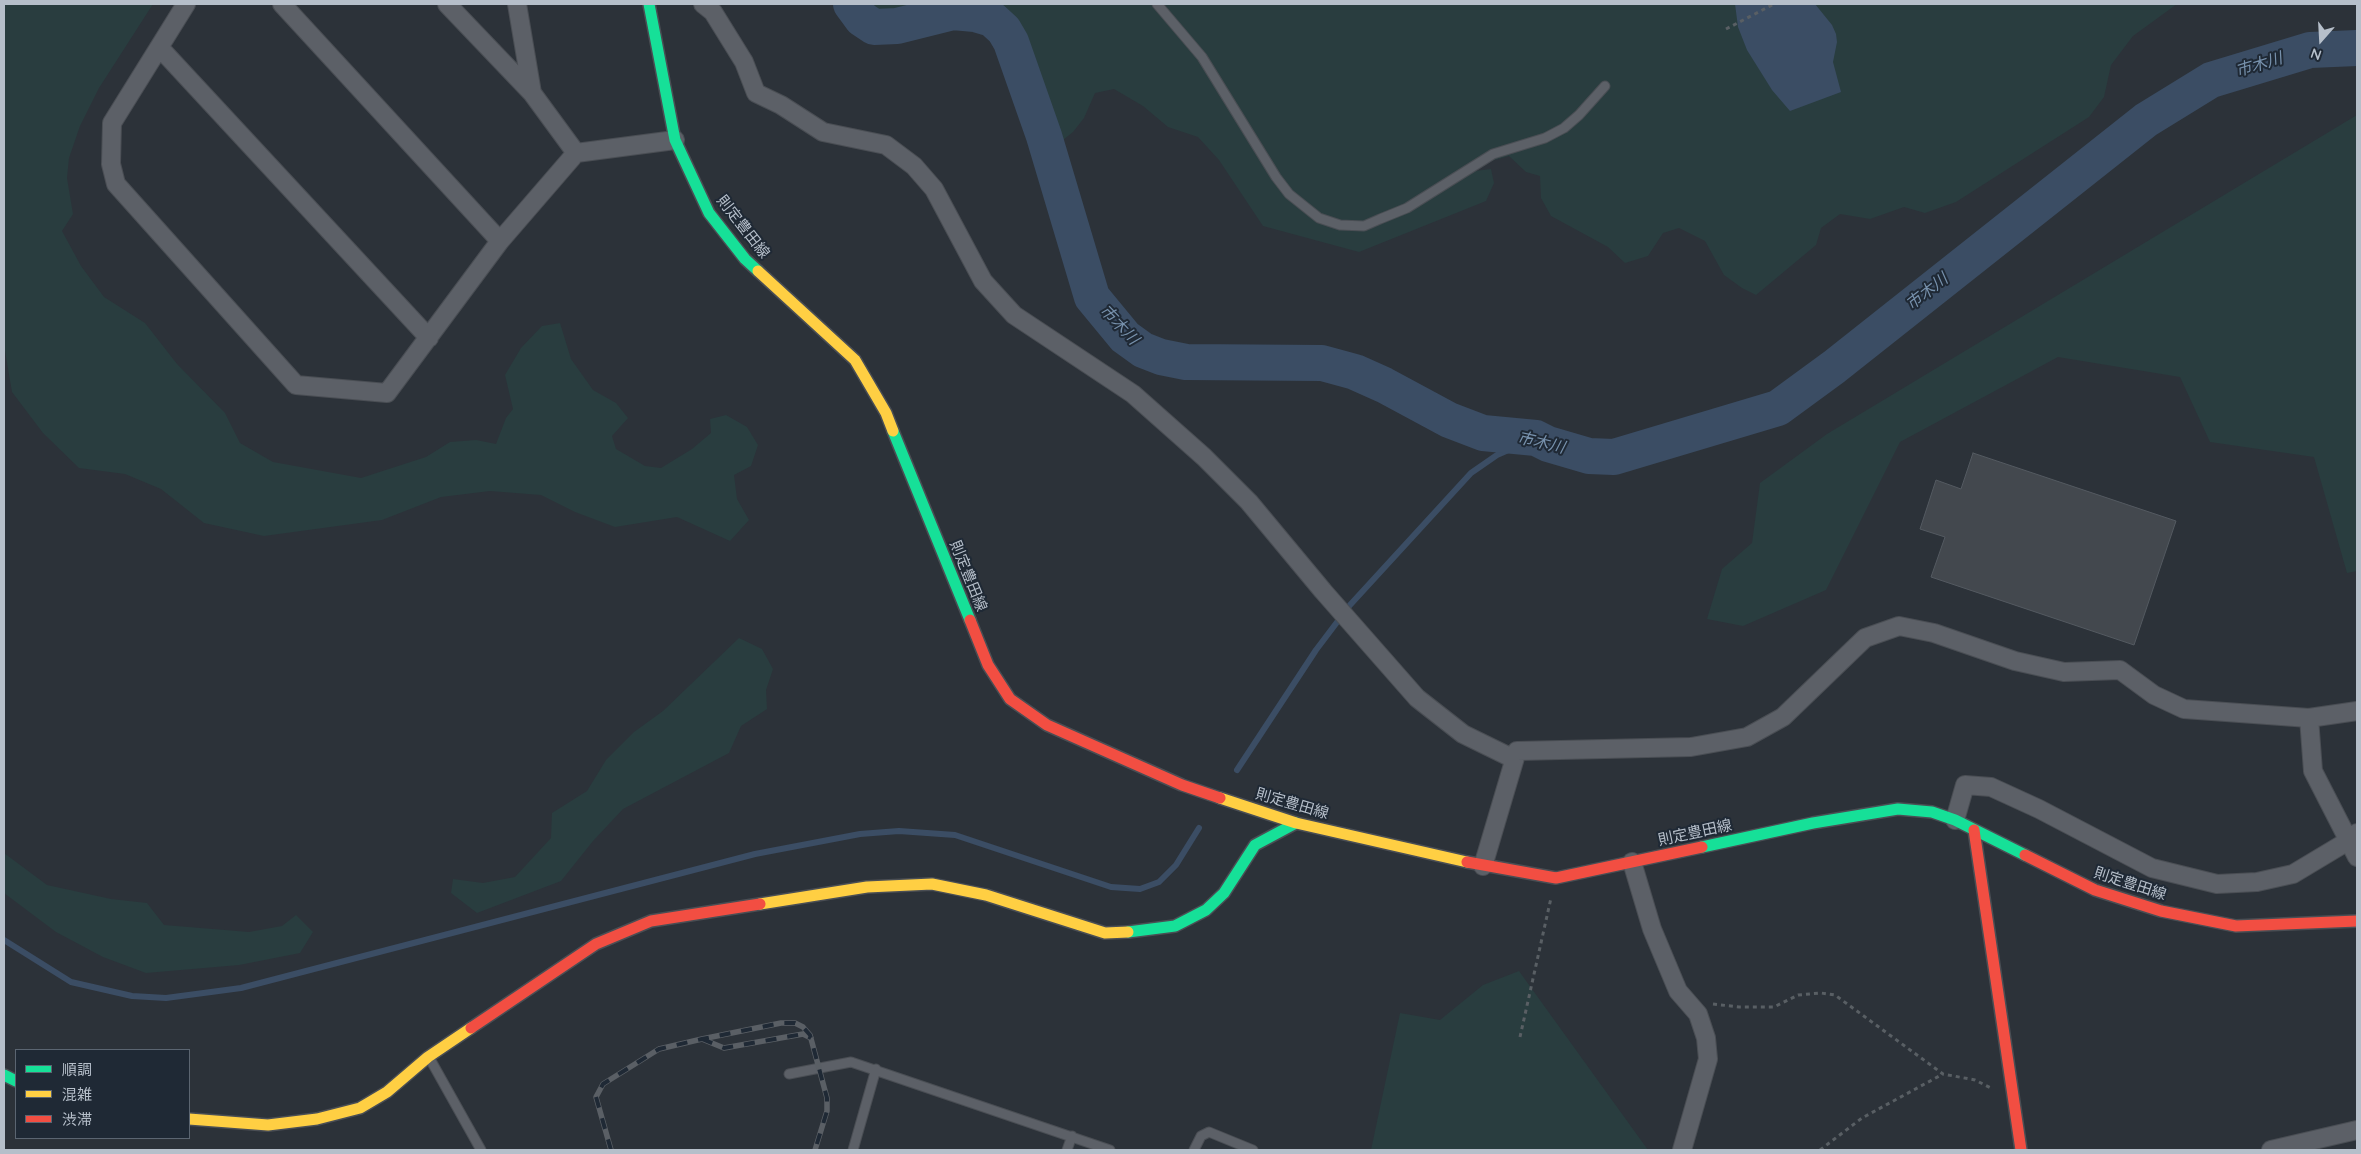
<!DOCTYPE html>
<meta charset="utf-8">
<style>
body{margin:0}
#map{position:relative;width:2361px;height:1154px;overflow:hidden;background:#2c3239;font-family:Quicksand,"Noto Sans JP",sans-serif}
canvas{display:block}
.frame{position:absolute;inset:0;border:5px solid #b6bfca;pointer-events:none}
.legend{position:absolute;left:15px;top:1049px;width:175px;height:90px;box-sizing:border-box;background:#1f2935;border:1px solid #5b6571;margin:0;padding:6px 9px;list-style:none;font-size:15px;color:#b6bfca}
.legend li{display:flex;align-items:center;gap:10px;height:25px}
.legend b{width:25px;border:1px solid #5b6571}
.north{position:absolute;left:2296px;top:15px;width:50px;height:50px;-webkit-text-stroke:4px #1f2935;paint-order:stroke;rotate:199deg;font-size:14px;font-weight:700;line-height:20px;text-align:center;color:#b6bfca}
.north::after{content:'';display:block;margin:auto;width:18px;height:22px;background:#b6bfca;clip-path:polygon(50% 0,100% 100%,50% 72%,0 100%)}
</style>
<div id="map">
<canvas width="2361" height="1154"></canvas>
<div class="frame"></div>
<ul class="legend">
<li><b style="height:6px;background:#16e098"></b>順調</li>
<li><b style="height:6px;background:#ffcf43"></b>混雑</li>
<li><b style="height:6px;background:#f24e42"></b>渋滞</li>
</ul>
<div class="north">N</div>
</div>
<script>
const g = document.querySelector('canvas').getContext('2d');
g.lineJoin = 'round';
function fill(path, color) {
  g.fillStyle = color;
  g.fill(path, 'evenodd');
}
function poly(rows) {
  const path = new Path2D();
  for (const r of rows) {
    path.moveTo(r[0], r[1]);
    for (let i = 2; i < r.length; i += 2) path.lineTo(r[i], r[i + 1]);
  }
  return path;
}
function trace(path, color, width, dash) {
  g.strokeStyle = color;
  g.lineWidth = width;
  g.lineCap = dash ? 'butt' : 'round';
  g.setLineDash(dash || []);
  g.stroke(path);
}
function write(font, color, halo, rows, align = 'center') {
  g.font = font + ' Quicksand,"Noto Sans JP",sans-serif';
  g.lineWidth = 4;
  g.setLineDash([]);
  g.textBaseline = 'middle';
  g.strokeStyle = halo;
  g.fillStyle = color;
  for (const [text, x, y, turn = 0] of rows) {
    g.save();
    g.translate(x, y);
    g.rotate((+turn || 0) * Math.PI / 180);
    g.textAlign = isNaN(turn) ? turn : align;
    if (halo) g.strokeText(text, 0, 0);
    g.fillText(text, 0, 0);
    g.restore();
  }
}
const green = poly([
 [4,4,153,4,99,88,80,126,69,158,67,178,73,214,62,231,81,266,104,297,145,323,177,364,225,413,240,443,273,462,361,478,426,457,450,442,476,440,496,444,506,418,513,409,505,375,521,348,542,326,560,323,571,359,593,390,616,403,628,418,612,436,616,449,645,466,661,468,692,449,711,433,710,419,726,415,747,427,758,445,751,466,734,475,737,499,749,520,730,541,677,517,615,527,575,512,541,495,490,491,441,497,382,520,264,536,204,523,161,489,125,474,79,468,43,433,12,392,4,345],
 [872,4,2177,4,2133,36,2111,65,2104,97,2089,117,1956,202,1925,213,1904,207,1870,219,1840,214,1821,228,1816,245,1756,295,1742,288,1724,275,1705,241,1679,228,1663,233,1648,256,1625,263,1608,247,1551,216,1541,198,1540,176,1526,172,1509,156,1491,161,1475,171,1491,169,1494,183,1486,201,1359,252,1263,226,1219,160,1198,137,1168,127,1143,106,1114,89,1095,93,1084,118,1073,132,1063,140,1053,134,1012,32,1003,21,991,14,984,11,954,7,899,23,881,23,873,21],
 [2357,115,2357,571,2347,573,2314,457,2210,442,2180,377,2058,357,1900,442,1826,590,1743,626,1707,619,1722,569,1752,543,1760,483,1827,434],
 [739,638,762,649,773,669,766,690,767,709,741,726,729,753,623,809,593,841,561,881,477,913,451,893,453,879,483,883,515,877,551,838,552,813,587,791,606,760,634,732,663,711],
 [4,853,47,885,111,899,147,903,164,925,249,932,282,926,296,915,313,932,300,953,239,965,146,973,103,957,56,932,4,893],
 [1519,971,1648,1150,1371,1150,1400,1013,1440,1020,1483,985]
]);
const water = poly([
 [1735,4,1815,4,1832,25,1836,34,1837,42,1833,62,1841,92,1790,111,1772,90,1747,50,1738,27]
]);
const stream = poly([
 [1237,770,1316,650,1350,605,1471,473,1497,455,1536,438],
 [4,940,71,982,132,996,166,998,241,988,755,854,860,834,899,831,955,835,1111,887,1140,889,1159,882,1176,865,1199,828]
]);
const river = poly([
 [851,4,862,19,874,27,897,26,953,12,975,14,992,19,1004,30,1011,42,1044,136,1092,297,1125,337,1143,350,1161,357,1186,362,1322,363,1355,372,1384,385,1449,420,1483,433,1536,438,1548,444,1589,456,1614,457,1778,408,1834,367,2146,120,2211,80,2310,50,2357,48]
]);
const building = poly([
 [1973,453,2176,521,2134,645,1931,577,1945,537,1920,529,1936,480,1961,489,1973,453]
]);
const path = poly([
 [1726,29,1774,4],
 [1713,1004,1739,1007,1774,1007,1798,995,1821,993,1835,995,1943,1074,1975,1080,1991,1088],
 [1520,1037,1551,898],
 [1820,1150,1862,1118,1943,1074]
]);
const lane = poly([
 [1157,4,1202,57,1276,177,1289,194,1319,218,1340,225,1364,226,1380,219,1407,208,1493,154,1545,138,1564,128,1579,115,1605,86],
 [430,1059,481,1150],
 [789,1074,851,1062,1110,1150],
 [853,1150,876,1069],
 [1067,1150,1072,1136],
 [1194,1150,1201,1136,1209,1132,1253,1150]
]);
const street = poly([
 [186,4,112,123,111,164,116,184,296,385,387,393,500,241,576,153,675,140],
 [282,4,500,241],
 [447,4,532,93,576,153],
 [517,4,532,93],
 [703,4,713,12,744,62,756,93,781,105,823,132,886,145,914,166,934,189,983,281,1014,315,1133,394,1204,457,1249,502,1323,591,1417,698,1463,734,1514,759],
 [160,48,429,338],
 [2309,718,2313,771,2357,857],
 [1955,820,1965,785,1991,787,2039,809,2152,868,2217,884,2257,882,2293,874,2348,841,2357,833],
 [1632,862,1652,929,1678,991,1698,1014,1706,1038,1708,1059,1682,1150],
 [1483,866,1517,751,1691,747,1747,737,1783,717,1865,638,1899,626,1934,633,2015,661,2064,672,2120,670,2154,695,2184,709,2309,718,2357,711],
 [2271,1150,2357,1130]
]);
const fast = poly([
 [649,4,675,140,709,213,745,259,758,271],
 [893,431,970,620],
 [1702,847,1813,823,1898,809,1932,812,1955,820,2025,855],
 [1128,932,1175,926,1206,910,1224,893,1255,845,1296,823],
 [4,1075,16,1081]
]);
const slow = poly([
 [758,271,855,360,886,413,893,431],
 [1220,798,1296,823,1467,862],
 [760,904,867,887,932,884,986,895,1105,933,1128,932],
 [189,1119,268,1125,317,1119,360,1108,387,1092,428,1057,471,1028]
]);
const jam = poly([
 [970,620,988,665,1010,699,1047,725,1182,785,1220,798],
 [1974,830,2021,1150],
 [2025,855,2095,890,2161,911,2236,926,2357,921],
 [1467,862,1556,878,1702,847],
 [471,1028,596,944,651,921,760,904]
]);
const rail = poly([
 [702,1039,724,1048,803,1034,811,1038],
 [611,1150,596,1097,603,1084,659,1049,702,1039,781,1023,795,1023,803,1027,810,1035,827,1098,827,1111,815,1150]
]);
const streetNames = [
 ["則定豊田線",743,227,52],
 ["則定豊田線",968,576,68],
 ["則定豊田線",1292,804,16],
 ["則定豊田線",1695,833,-12],
 ["則定豊田線",2130,884,18]
];
const waterNames = [
 ["市木川",2259,65,-17],
 ["市木川",1927,292,-38],
 ["市木川",1119,325,46],
 ["市木川",1541,443,13]
];
fill(green, '#293d3f');
fill(water, '#3b4d64');
trace(stream, '#3b4d64', 6);
trace(river, '#3b4d64', 36);
fill(building, '#43484e');
trace(building, '#545a61', 1);
trace(lane, '#4a4e54', 11);
trace(street, '#4a4e54', 20);
trace(fast, '#4a4e54', 14);
trace(slow, '#4a4e54', 14);
trace(jam, '#4a4e54', 14);
trace(path, '#595f64', 3, [4, 4]);
trace(lane, '#5c6067', 9);
trace(street, '#5c6067', 18);
trace(fast, '#16e098', 11);
trace(slow, '#ffcf43', 11);
trace(jam, '#f24e42', 11);
trace(rail, '#5a5f65', 5.5);
trace(rail, '#1f2935', 4, [11]);
write('15px', '#b6bfca', '#1f2935', streetNames);
write('italic 16px', '#7791ac', '#1f2935', waterNames);
</script>
